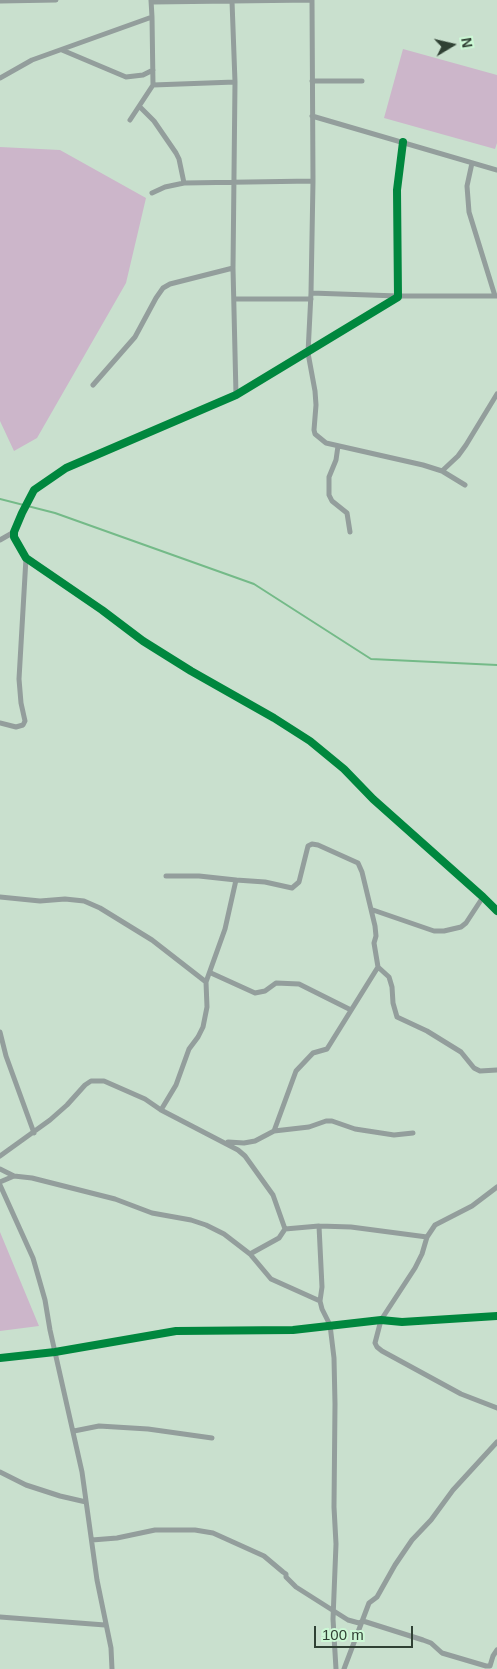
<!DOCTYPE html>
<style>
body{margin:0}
#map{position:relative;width:497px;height:1669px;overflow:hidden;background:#c9e0ce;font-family:Arial,sans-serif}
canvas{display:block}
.north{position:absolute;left:427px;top:20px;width:50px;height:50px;-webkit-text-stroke:4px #ccf8d5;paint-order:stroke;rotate:81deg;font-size:14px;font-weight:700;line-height:20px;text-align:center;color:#304134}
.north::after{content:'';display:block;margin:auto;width:18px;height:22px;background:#304134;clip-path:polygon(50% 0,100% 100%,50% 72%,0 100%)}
.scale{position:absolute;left:314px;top:1626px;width:99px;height:22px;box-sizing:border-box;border:2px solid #304134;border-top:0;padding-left:6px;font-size:15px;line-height:18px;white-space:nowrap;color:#304134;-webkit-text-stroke:4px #ccf8d5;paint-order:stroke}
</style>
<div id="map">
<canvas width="497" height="1669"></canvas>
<div class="north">N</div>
<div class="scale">100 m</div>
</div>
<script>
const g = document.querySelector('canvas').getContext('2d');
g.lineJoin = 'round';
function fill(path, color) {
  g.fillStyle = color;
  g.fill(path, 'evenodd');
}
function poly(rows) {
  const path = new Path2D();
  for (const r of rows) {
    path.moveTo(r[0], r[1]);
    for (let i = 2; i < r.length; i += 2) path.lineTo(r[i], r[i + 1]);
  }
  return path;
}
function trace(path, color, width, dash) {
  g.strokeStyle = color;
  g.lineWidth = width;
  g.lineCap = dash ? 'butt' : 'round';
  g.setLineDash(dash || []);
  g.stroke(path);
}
const green = poly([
 [403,49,497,75,497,143,495,149,384,118],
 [0,147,60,150,146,198,126,283,37,438,14,451,0,421],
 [0,1232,39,1326,0,1331]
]);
const stream = poly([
 [0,499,55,513,254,584,371,659,497,665]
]);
const minor = poly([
 [312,0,313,181,311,293,308,353,315,391,316,405,314,430,315,434,326,443,423,465,442,471,465,485],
 [0,1,56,0],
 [232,1,235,82,233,268,236,395],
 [152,2,312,0],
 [62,50,126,77,143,75,153,70],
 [0,78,32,60,152,17,151,0],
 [312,81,362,81],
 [153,85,235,82],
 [140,107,154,121,176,153,179,159,184,183],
 [312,116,497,170],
 [130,120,153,85,152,17],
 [403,142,397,190,398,297,236,395,66,468,34,490,22,513,14,532,14,537,26,558,102,610,143,641,191,671,274,718,310,741,344,769,373,799,483,897,497,911],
 [472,163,467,186,469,212,495,296],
 [152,193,165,187,184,183,313,181],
 [311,293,398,296,497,296],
 [234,299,311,299],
 [93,385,135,337,156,298,163,288,170,284,233,268],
 [338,446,336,460,329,477,329,495,332,501,347,513,350,532],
 [442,471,458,456,466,445,497,394],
 [0,540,14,532],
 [0,723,16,727,23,725,25,721,21,703,19,679,26,558],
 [236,880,265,882,292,888,299,882,308,846,312,844,318,845,358,863,362,872,375,926,376,936,374,943,378,967,327,1049,313,1053,296,1071,274,1131],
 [0,897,40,901,65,899,84,901,100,908,152,940,206,982],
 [373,910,434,931,444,931,461,927,466,923,483,897],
 [378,967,389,977,392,987,393,1003,397,1017,427,1031,461,1052,474,1068,480,1071,497,1070],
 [211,973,255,993,265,991,276,983,299,984,351,1010],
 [0,1032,6,1056,34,1133],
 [161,1110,176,1085,189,1049,198,1037,203,1027,207,1007,206,982,225,929,236,880,199,876,166,876],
 [228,1142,244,1143,255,1141,274,1131,309,1127,326,1121,332,1121,355,1129,394,1135,413,1133],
 [0,1156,50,1120,67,1105,85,1085,91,1081,104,1081,145,1099,161,1110,238,1150,245,1156,273,1195,285,1229],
 [0,1169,14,1176,32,1178,115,1199,152,1213,191,1220,206,1225,224,1234,250,1254,271,1279,320,1301],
 [0,1182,14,1176],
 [0,1185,33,1258,45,1300,50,1330,82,1472,97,1580,111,1648,112,1669],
 [497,1187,472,1206,435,1225,427,1237,422,1254,415,1268,381,1320,375,1343,377,1347,382,1351,461,1394,497,1408],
 [319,1226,322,1287,320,1301,322,1309,330,1325,334,1358,335,1404,334,1507,336,1544,333,1619,336,1669],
 [285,1229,319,1226,351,1227,427,1237],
 [250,1254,279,1238,285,1229],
 [0,1358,55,1352,176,1331,293,1330,381,1320,402,1322,497,1316],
 [74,1431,99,1426,148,1429,212,1438],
 [0,1472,26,1485,60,1496,86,1502],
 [92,1540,117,1538,155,1530,195,1530,213,1533,264,1556,283,1572,286,1574,286,1577,296,1587,348,1620,359,1623,363,1621,423,1640,431,1643,442,1653,486,1666,490,1666,493,1656,497,1650],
 [0,1617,105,1625],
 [344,1669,369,1603,377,1597,395,1565,412,1540,431,1520,453,1490,497,1442]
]);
const cycleway = poly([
 [403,142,397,190,398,297,236,395,66,468,34,490,22,513,14,532,14,537,26,558,102,610,143,641,191,671,274,718,310,741,344,769,373,799,483,897,497,911],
 [0,1358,55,1352,176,1331,293,1330,381,1320,402,1322,497,1316]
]);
fill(green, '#ccb6ca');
trace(stream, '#74ba88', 2);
trace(minor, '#939e9c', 5);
trace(cycleway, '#00873e', 8);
</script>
